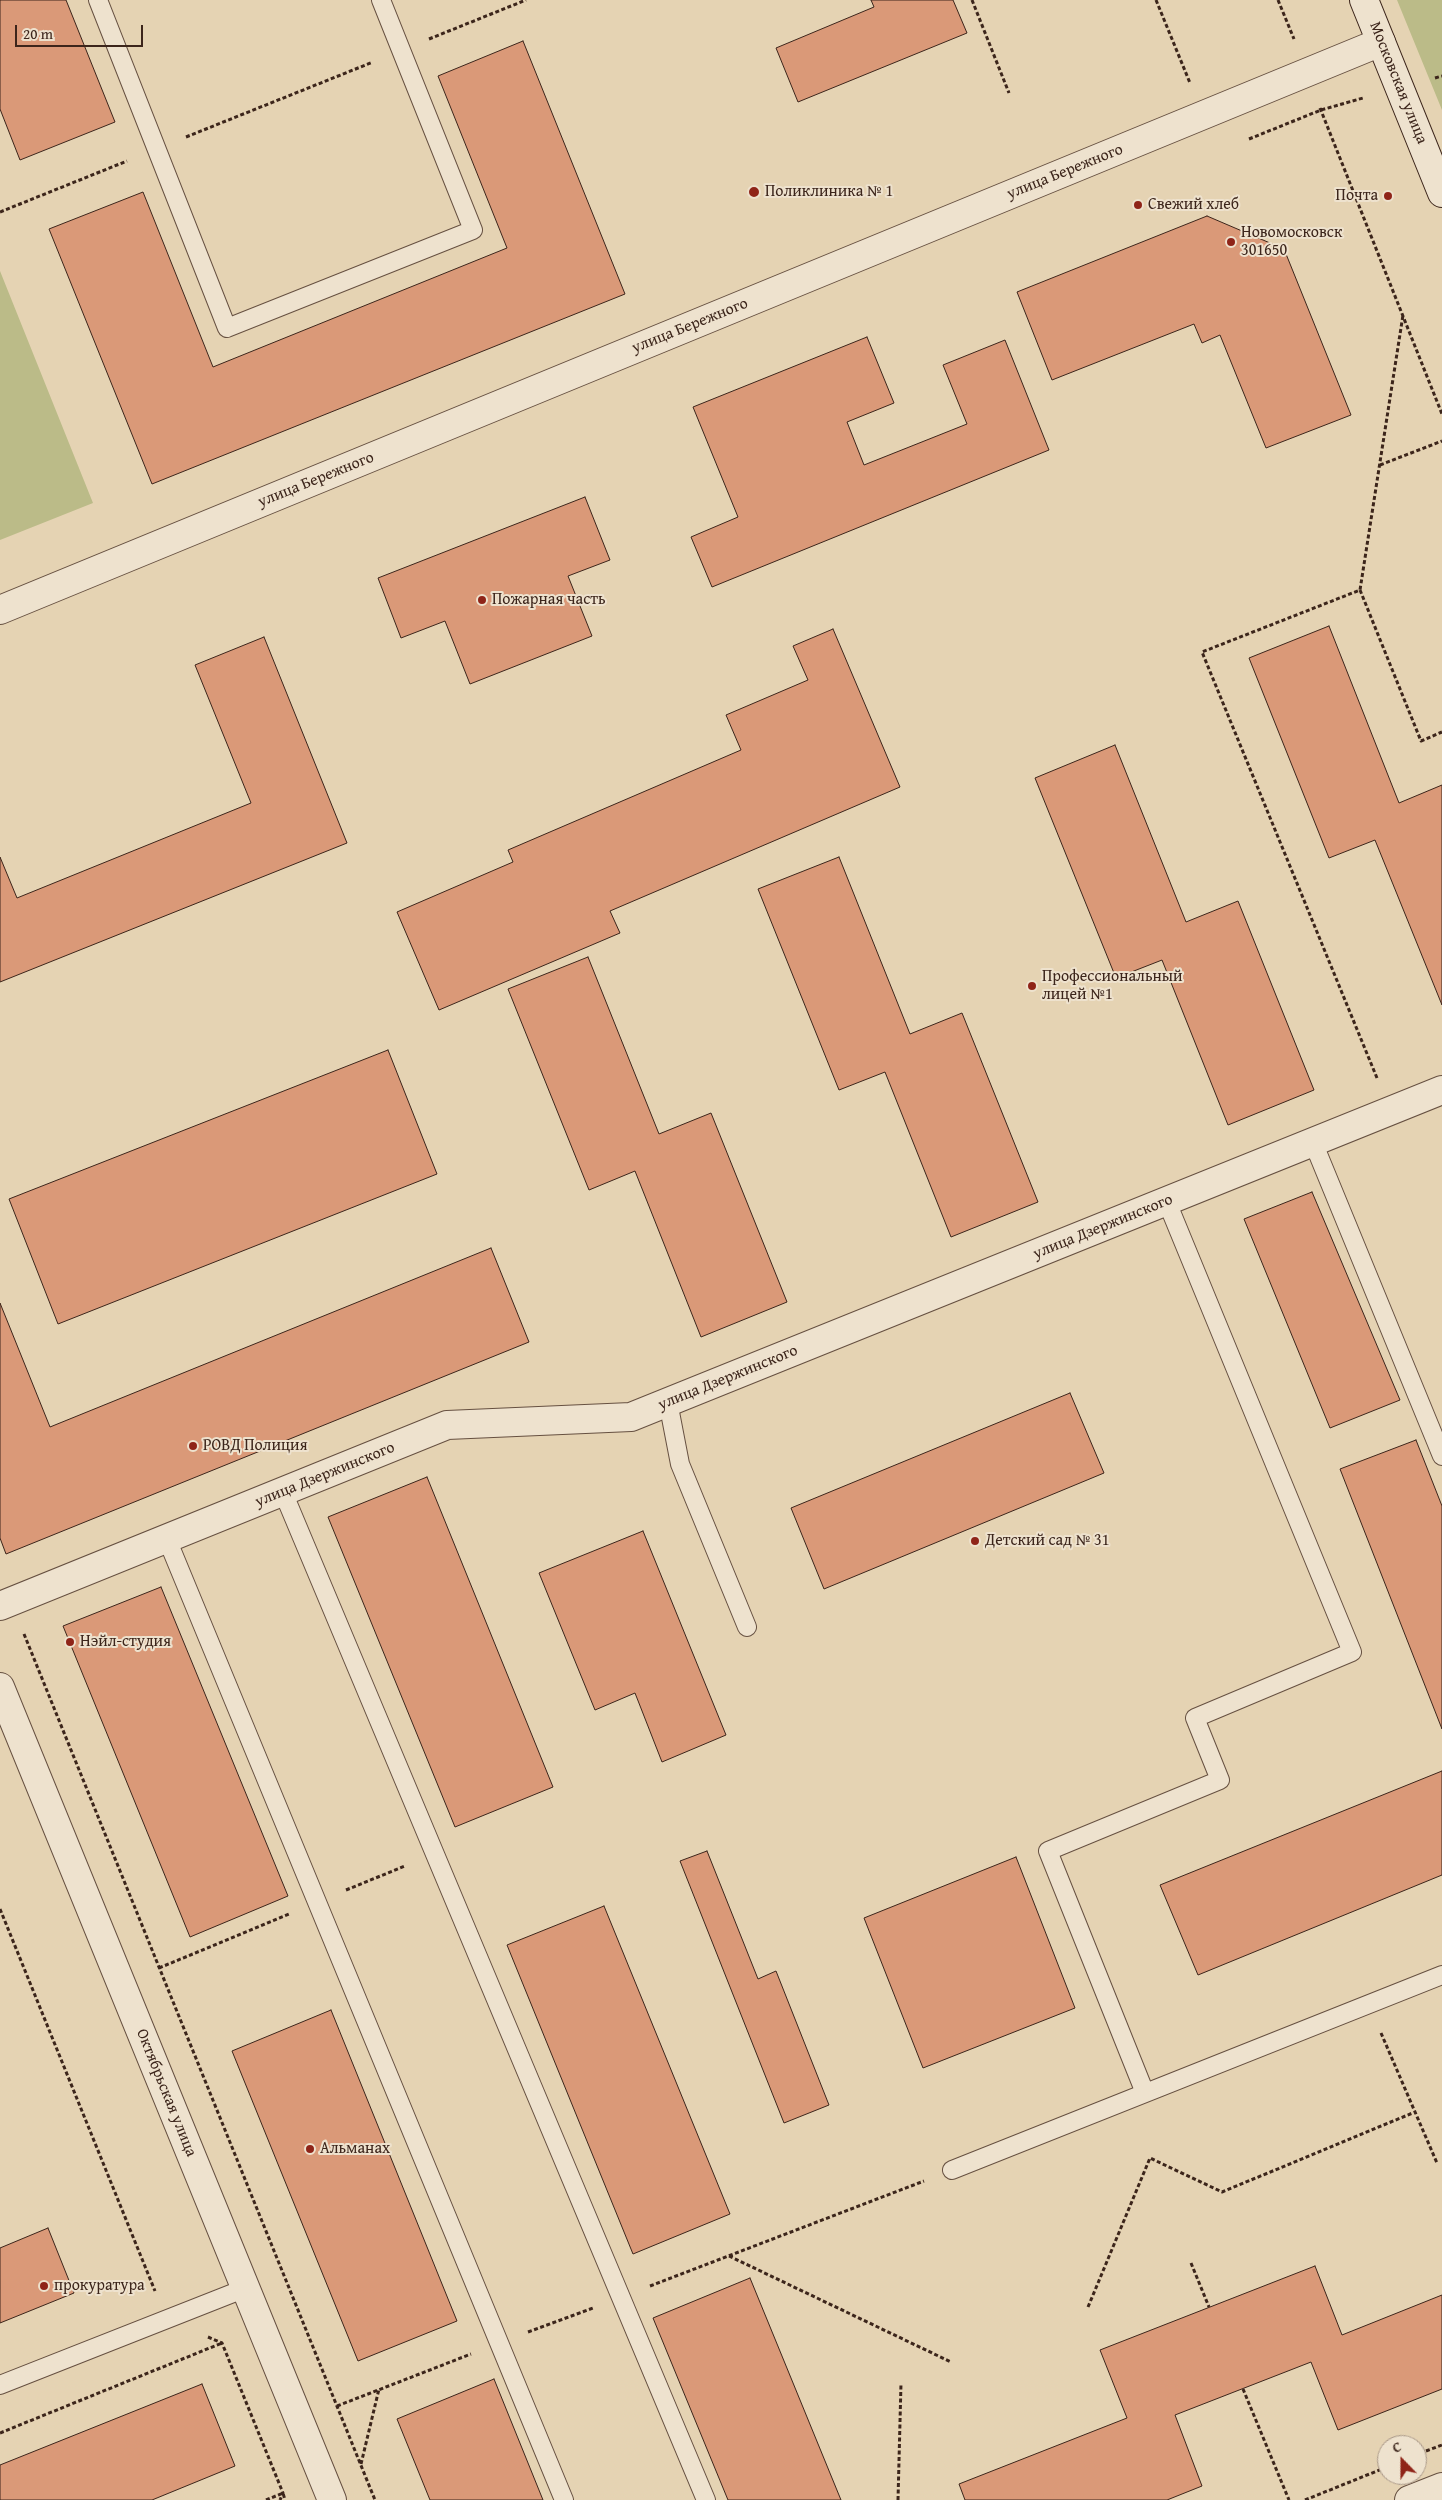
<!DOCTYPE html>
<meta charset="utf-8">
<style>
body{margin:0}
#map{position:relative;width:1442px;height:2500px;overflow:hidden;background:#e5d3b3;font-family:"Gentium Book Plus",serif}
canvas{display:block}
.north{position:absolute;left:1377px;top:2435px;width:50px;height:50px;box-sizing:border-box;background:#eee2ce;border:1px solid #a79686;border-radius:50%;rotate:338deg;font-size:14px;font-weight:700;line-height:20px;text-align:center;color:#3c251b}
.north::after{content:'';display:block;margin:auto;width:18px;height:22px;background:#8f2418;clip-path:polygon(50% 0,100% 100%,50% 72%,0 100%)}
.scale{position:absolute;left:15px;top:25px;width:128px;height:22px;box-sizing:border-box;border:2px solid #3c251b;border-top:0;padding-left:6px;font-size:15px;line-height:18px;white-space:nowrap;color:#3c251b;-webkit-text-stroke:4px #eee2ce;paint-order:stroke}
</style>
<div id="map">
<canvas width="1442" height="2500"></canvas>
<div class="north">С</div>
<div class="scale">20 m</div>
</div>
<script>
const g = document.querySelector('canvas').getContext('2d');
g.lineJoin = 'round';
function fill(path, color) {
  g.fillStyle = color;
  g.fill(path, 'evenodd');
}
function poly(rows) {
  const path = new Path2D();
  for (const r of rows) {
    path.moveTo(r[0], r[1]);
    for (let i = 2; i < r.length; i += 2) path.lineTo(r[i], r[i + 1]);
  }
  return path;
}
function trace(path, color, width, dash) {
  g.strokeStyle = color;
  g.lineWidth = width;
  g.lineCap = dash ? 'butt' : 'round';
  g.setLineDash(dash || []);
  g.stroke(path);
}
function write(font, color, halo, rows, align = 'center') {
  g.font = font + ' "Gentium Book Plus",serif';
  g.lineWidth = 4;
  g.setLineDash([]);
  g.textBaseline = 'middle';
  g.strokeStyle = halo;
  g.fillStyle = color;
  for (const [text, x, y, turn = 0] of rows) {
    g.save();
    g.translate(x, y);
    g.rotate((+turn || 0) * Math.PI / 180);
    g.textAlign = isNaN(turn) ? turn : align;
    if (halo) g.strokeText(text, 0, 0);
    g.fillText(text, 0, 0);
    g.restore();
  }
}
const green = poly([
 [1397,0,1442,0,1442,110],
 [0,271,93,503,0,540]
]);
const building = poly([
 [0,0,66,0,115,122,20,160,0,109,0,0],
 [871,0,953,0,967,33,798,102,776,48,874,7,871,0],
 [523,41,625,294,152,484,49,229,143,192,213,367,507,248,438,76,523,41],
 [1207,216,1284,249,1351,415,1266,448,1220,335,1202,343,1194,324,1052,380,1017,292,1207,216],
 [867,337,894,403,847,422,864,465,967,424,943,365,1005,340,1049,450,712,587,691,537,738,517,693,407,867,337],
 [585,497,610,560,568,576,592,636,470,684,445,621,401,638,378,578,585,497],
 [1329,626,1399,803,1442,785,1442,1005,1375,840,1329,858,1249,658,1329,626],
 [833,629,900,787,610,911,620,933,439,1010,397,912,513,862,508,850,741,750,726,715,808,680,793,646,833,629],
 [264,637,347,843,0,982,0,857,17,898,251,803,195,665,264,637],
 [1115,745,1186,922,1238,901,1314,1090,1228,1125,1162,960,1116,978,1035,778,1115,745],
 [839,857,910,1034,962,1013,1038,1202,951,1237,885,1072,839,1090,758,889,839,857],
 [588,957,659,1134,711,1113,787,1302,701,1337,635,1171,589,1190,508,989,588,957],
 [388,1050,437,1174,58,1324,9,1199,388,1050],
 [1312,1192,1400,1400,1330,1428,1244,1219,1312,1192],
 [491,1248,529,1342,6,1554,0,1538,0,1303,50,1427,491,1248],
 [1070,1393,1104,1473,824,1589,791,1508,1070,1393],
 [1416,1440,1442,1506,1442,1729,1340,1469,1416,1440],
 [427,1477,553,1787,455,1827,328,1517,427,1477],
 [643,1531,726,1735,662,1762,635,1693,595,1710,539,1573,643,1531],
 [161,1587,288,1896,190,1937,63,1626,161,1587],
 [1442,1771,1442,1875,1198,1975,1160,1885,1442,1771],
 [707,1851,758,1979,776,1971,829,2105,784,2123,680,1861,707,1851],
 [1016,1857,1075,2008,923,2068,864,1918,1016,1857],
 [604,1906,730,2214,633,2254,507,1945,604,1906],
 [331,2010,457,2321,358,2361,232,2051,331,2010],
 [48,2228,74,2293,0,2323,0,2248,48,2228],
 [1315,2266,1342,2335,1442,2295,1442,2389,1338,2430,1311,2362,1175,2415,1202,2486,1167,2500,965,2500,959,2484,1127,2418,1100,2350,1315,2266],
 [750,2278,841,2500,728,2500,653,2318,750,2278],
 [494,2379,543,2500,430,2500,397,2419,494,2379],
 [202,2384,235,2466,152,2500,0,2500,0,2465,202,2384]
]);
const path = poly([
 [972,0,1009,93],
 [1156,0,1190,83],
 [1278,0,1294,39],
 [429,39,526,0],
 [1435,78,1442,76],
 [1320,108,1442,414],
 [186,137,373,62],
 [1249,139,1321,110,1363,98],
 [0,212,127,161],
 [1380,465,1442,441],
 [1360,590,1421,741,1442,732],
 [1377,1078,1202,652,1360,590,1403,315],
 [24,1634,375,2500],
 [346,1890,405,1866],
 [0,1909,155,2291],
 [159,1968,289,1914],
 [1381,2033,1437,2163],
 [729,2256,951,2362],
 [1191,2263,1209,2307],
 [650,2286,924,2181],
 [1088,2307,1150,2158,1222,2192,1415,2112],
 [528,2332,593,2308],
 [208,2337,222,2343,283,2493,280,2500],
 [1243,2389,1289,2500],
 [337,2406,471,2354],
 [0,2433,222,2343],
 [1426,2451,1442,2445],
 [361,2464,379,2389],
 [266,2500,283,2493,285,2500],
 [898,2500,901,2383],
 [1305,2500,1387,2467]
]);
const service = poly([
 [98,0,227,328,473,230,381,0],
 [1313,1142,1442,1456],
 [668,1402,680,1464,747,1627],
 [283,1492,706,2500],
 [167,1539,564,2500],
 [1145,2093,1048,1851,1220,1780,1195,1718,1352,1652,1167,1202],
 [952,2170,1442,1975],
 [0,2385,246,2288]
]);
const minor = poly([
 [0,610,1381,42],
 [0,1606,447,1425,631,1417,1442,1090],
 [0,1687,332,2500],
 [1409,2500,1442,2487]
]);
const secondary = poly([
 [1364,0,1442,193]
]);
const markers = [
 [754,192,6,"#8f2418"],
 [1388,196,5,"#8f2418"],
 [1138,205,5,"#8f2418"],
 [1231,242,5,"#8f2418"],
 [482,600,5,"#8f2418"],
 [1032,986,5,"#8f2418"],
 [193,1446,5,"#8f2418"],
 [975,1541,5,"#8f2418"],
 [70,1642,5,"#8f2418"],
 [310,2149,5,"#8f2418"],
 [44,2286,5,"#8f2418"]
];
const streetNames = [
 ["Московская улица",1398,83,68],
 ["улица Бережного",1065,172,-22],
 ["улица Бережного",690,326,-22],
 ["улица Бережного",316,480,-22],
 ["улица Дзержинского",1103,1227,-22],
 ["улица Дзержинского",728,1378,-22],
 ["улица Дзержинского",325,1475,-22],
 ["Октябрьская улица",166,2093,68]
];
const poiNames = [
 ["Поликлиника № 1",765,192],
 ["Почта",1378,196,"right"],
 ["Свежий хлеб",1148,205],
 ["Новомосковск",1241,233],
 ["301650",1241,251],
 ["Пожарная часть",492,600],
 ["Профессиональный",1042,977],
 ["лицей №1",1042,995],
 ["РОВД Полиция",203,1446],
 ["Детский сад № 31",985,1541],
 ["Нэйл-студия",80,1642],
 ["Альманах",320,2149],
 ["прокуратура",54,2286]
];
fill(green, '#bb8');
fill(building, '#da9978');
trace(building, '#3c251b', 1);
trace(service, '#665041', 20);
trace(minor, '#665041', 30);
trace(secondary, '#3c251b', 30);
trace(path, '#3c251b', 3, [4, 2.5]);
trace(service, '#eee2ce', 18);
trace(minor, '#eee2ce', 28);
trace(secondary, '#eee2ce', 28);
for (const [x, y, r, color] of markers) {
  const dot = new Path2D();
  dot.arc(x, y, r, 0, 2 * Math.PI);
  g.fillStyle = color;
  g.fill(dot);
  trace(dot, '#eee2ce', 2);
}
write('16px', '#3c251b', '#eee2ce', streetNames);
write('16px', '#3c251b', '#eee2ce', poiNames, 'left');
</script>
